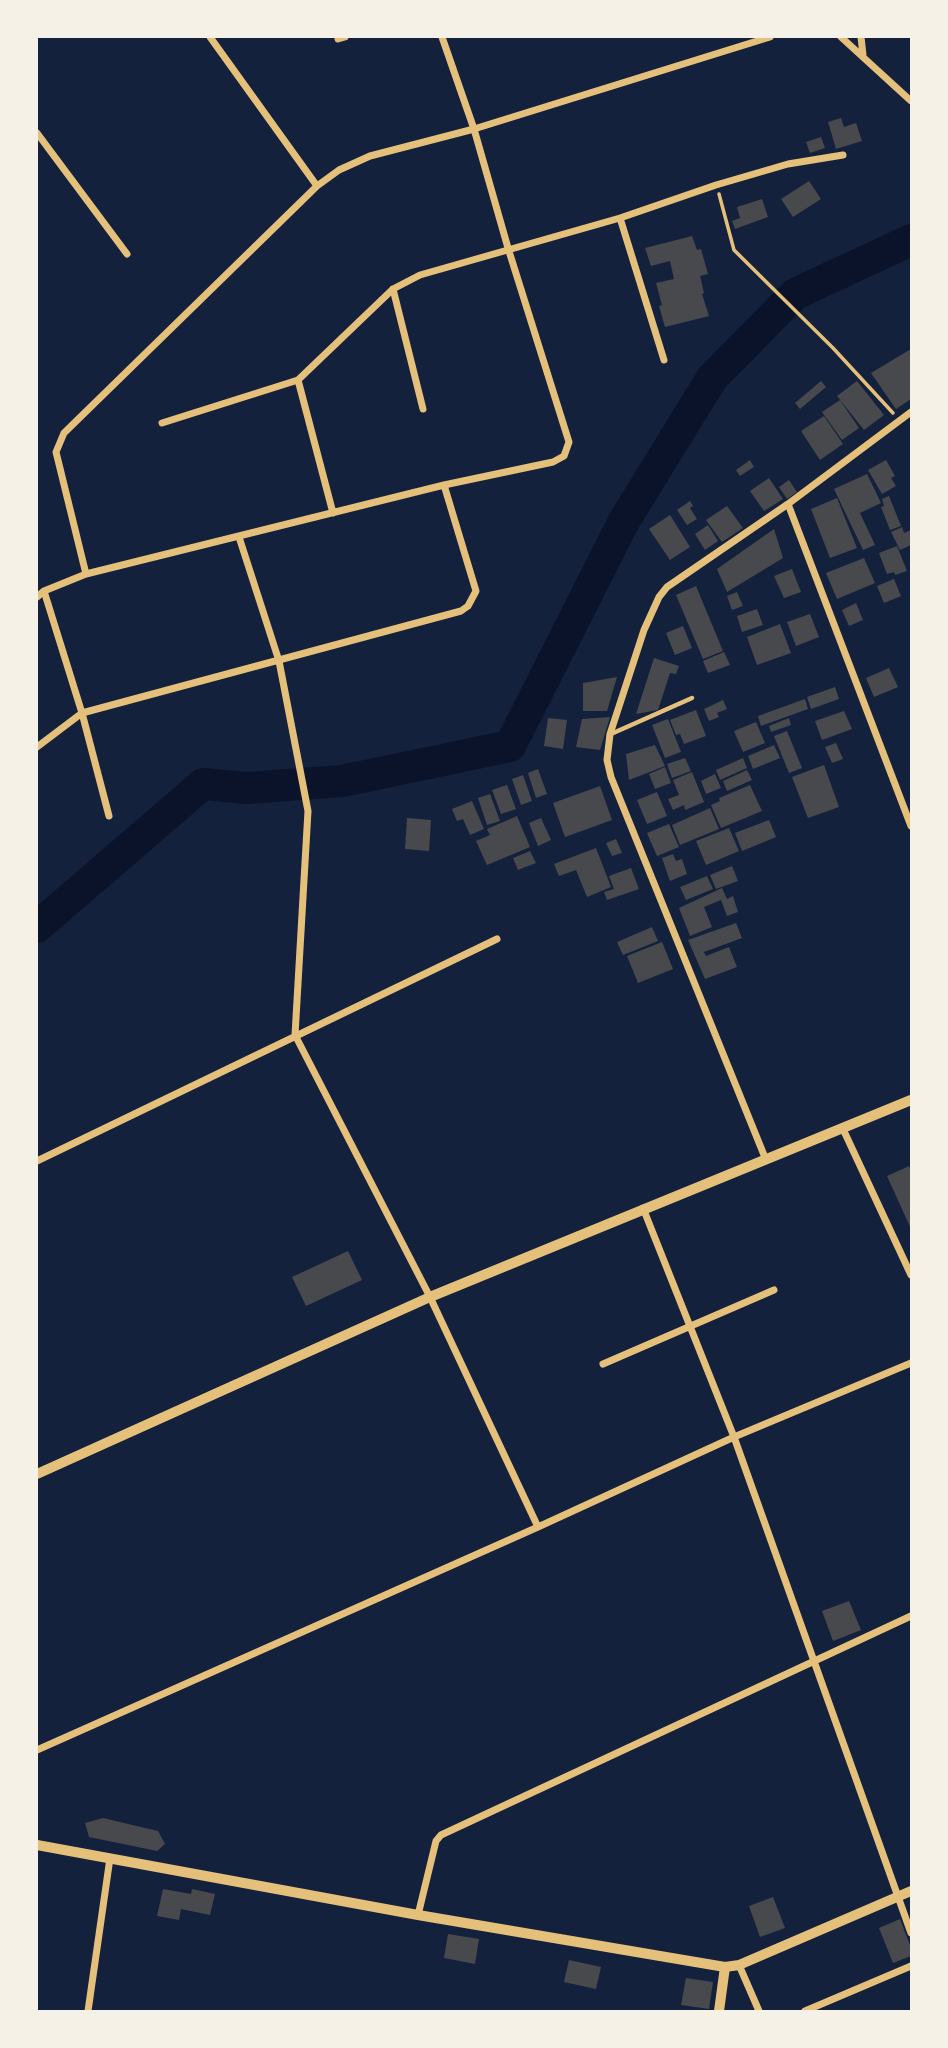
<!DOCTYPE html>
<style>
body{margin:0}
#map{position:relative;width:948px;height:2048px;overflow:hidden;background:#14213d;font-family:Commissioner,sans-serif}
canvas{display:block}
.frame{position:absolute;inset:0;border:38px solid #f6f1e7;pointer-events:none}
</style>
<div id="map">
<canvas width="948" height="2048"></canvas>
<div class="frame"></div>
</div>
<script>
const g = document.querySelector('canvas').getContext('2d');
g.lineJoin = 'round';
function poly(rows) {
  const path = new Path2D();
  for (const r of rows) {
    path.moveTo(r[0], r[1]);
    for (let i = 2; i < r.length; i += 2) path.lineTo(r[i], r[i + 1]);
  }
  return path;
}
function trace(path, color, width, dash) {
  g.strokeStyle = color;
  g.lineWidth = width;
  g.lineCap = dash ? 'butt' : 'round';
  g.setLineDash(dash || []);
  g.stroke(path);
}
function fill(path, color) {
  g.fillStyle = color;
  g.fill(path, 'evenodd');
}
const river = poly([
 [37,927,203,784,247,788,342,781,510,746,624,521,712,378,795,294,911,240]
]);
const building = poly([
 [841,118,844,127,856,123,862,141,836,149,828,122],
 [821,137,825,148,810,153,806,142],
 [809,181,821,199,793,217,781,199],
 [762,199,768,217,735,229,732,221,740,218,737,207],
 [692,236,697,250,701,249,708,274,700,276,704,293,702,294,709,316,665,327,659,306,662,305,656,283,674,279,670,261,651,266,645,248],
 [911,349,911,399,896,409,871,373],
 [821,381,826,387,800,409,795,403],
 [857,381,884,415,864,430,837,396],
 [840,400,859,428,842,440,822,412],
 [824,416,843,444,820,460,801,431],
 [750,460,754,467,740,476,736,470],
 [886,460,895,476,891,478,896,486,882,494,868,470],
 [867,474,881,503,860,513,875,545,863,550,834,489],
 [769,478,783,499,764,511,750,491],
 [789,480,797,492,787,499,779,487],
 [889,496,901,526,890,530,881,507,884,506,882,499],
 [837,498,857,548,830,558,811,509],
 [690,501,693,506,690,508,697,519,687,525,677,510],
 [727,506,743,528,722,542,706,520],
 [670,515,690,547,670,560,649,529],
 [708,525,718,541,705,550,695,534],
 [902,527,904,533,911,530,911,545,900,550,891,532],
 [774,529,783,558,727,592,717,569],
 [897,546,907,571,895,575,894,572,887,574,879,553],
 [864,558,875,583,837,599,826,573],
 [792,569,801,592,784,598,774,576],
 [894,579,901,596,884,603,877,586],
 [696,586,723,651,703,659,676,595],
 [737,592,743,606,732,610,727,596],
 [856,603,863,620,849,626,842,610],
 [757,609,763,625,742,632,737,616],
 [810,614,819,637,796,646,787,622],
 [780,624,791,653,757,665,747,637],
 [683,626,692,648,675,655,666,633],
 [724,652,730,665,708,673,703,661],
 [654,658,679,666,676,674,670,673,658,710,636,714],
 [889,668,898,687,874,697,866,678],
 [617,677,607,711,583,711,583,683],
 [835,687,839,699,811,709,807,697],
 [805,699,808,709,761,726,758,716],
 [723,700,727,709,717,713,719,717,709,721,704,709],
 [696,710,706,736,684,744,680,734,676,735,670,720],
 [844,711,852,729,822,740,815,721],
 [610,717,600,750,576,747,582,719],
 [548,718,567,720,563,749,544,746],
 [789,718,791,725,771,732,769,726],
 [668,719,681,752,665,758,652,725],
 [756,722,765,743,743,752,734,731],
 [787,731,802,768,789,773,774,736],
 [836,743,843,759,832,763,825,747],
 [655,745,665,766,629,780,626,754],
 [774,745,780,758,753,769,748,756],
 [685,758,691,771,672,778,667,764],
 [743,758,747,768,720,780,716,770],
 [824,765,839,807,808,818,792,777],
 [665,767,671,783,655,789,649,774],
 [538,769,547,794,536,798,528,773],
 [747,770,752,780,727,791,723,781],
 [692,772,704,802,685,810,684,805,673,810,668,799,679,795,673,780],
 [715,774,721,788,706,794,701,781],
 [523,775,532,801,521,805,512,779],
 [507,785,516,809,501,814,492,790],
 [750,785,762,811,721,828,711,805,720,801,719,798],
 [600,786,612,820,565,837,553,803],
 [657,792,667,816,647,824,637,800],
 [490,794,500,821,487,825,478,798],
 [472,801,484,829,470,835,463,819,457,821,452,809],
 [710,808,719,829,680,845,672,825],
 [517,816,530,847,487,865,476,841,490,835,487,829],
 [407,818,431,820,429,851,405,849],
 [541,818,551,840,538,846,529,823],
 [769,820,776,837,742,851,735,833],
 [669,824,679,847,657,856,647,833],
 [729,828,739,851,706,865,696,841],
 [616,839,622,853,612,856,606,843],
 [596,848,611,887,587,897,576,870,559,876,554,864],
 [530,851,536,863,518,870,513,858],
 [673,854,676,861,682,859,687,874,670,881,662,858],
 [732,866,738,881,716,889,710,875],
 [631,868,639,889,607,900,604,892,614,889,609,876],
 [707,876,713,889,686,900,680,887],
 [722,888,727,899,733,896,738,912,727,916,721,900,704,907,712,927,690,936,679,908],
 [736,923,742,938,704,952,706,956,729,947,737,967,705,979,688,940],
 [652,927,658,941,623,955,617,942],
 [662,942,673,969,638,983,627,956],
 [909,1166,911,1172,911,1229,887,1176],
 [348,1251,362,1280,306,1306,292,1277],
 [849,1601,861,1630,833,1641,822,1611],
 [103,1818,158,1831,165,1844,157,1851,89,1837,85,1823],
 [163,1889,191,1894,192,1889,215,1894,210,1915,181,1909,179,1920,157,1916],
 [773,1897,785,1928,760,1937,749,1906],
 [900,1919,911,1948,911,1956,893,1963,879,1928],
 [448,1934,479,1939,475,1964,444,1958],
 [569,1960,601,1967,596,1989,564,1982],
 [686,1978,713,1982,709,2009,681,2005]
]);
const path = poly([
 [719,194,734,250,833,348,893,413]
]);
const service = poly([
 [611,734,692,698]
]);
const minor = poly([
 [210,37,317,186],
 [841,37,911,101],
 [861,37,863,55],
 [338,39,345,37],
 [37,133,127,254],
 [620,218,664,360],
 [393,289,423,409],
 [298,380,333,513],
 [162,423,298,380,393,289,420,275,620,218,716,185,788,164,843,155],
 [788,504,911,826],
 [239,537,279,661,308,811,295,1035,430,1297,538,1527],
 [86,574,56,452,64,433,317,186,339,170,370,156,474,129,770,37],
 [44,591,82,713,109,816],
 [37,597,44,591,86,574,444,485,553,462,564,456,569,442,508,248,474,129,442,37],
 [37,747,82,713,461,611,468,606,476,591,444,485],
 [843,1129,911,1275],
 [766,1160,611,777,607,760,610,734,644,630,659,597,667,587,788,504,911,412],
 [37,1161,497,939],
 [643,1208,734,1437,911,1933],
 [603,1364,774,1290],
 [37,1750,538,1527,734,1437,911,1363],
 [418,1915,436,1841,441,1835,911,1616],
 [739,1965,759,2011],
 [88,2011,110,1858],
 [805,2011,911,1966]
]);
const tertiary = poly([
 [37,1474,430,1297,911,1100],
 [37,1845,418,1915,725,1967,739,1965,911,1891],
 [719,2011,725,1967]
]);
trace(river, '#0b132b', 32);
fill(building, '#48494c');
trace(path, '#e5c07b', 3.5);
trace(service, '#e5c07b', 4.5);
trace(minor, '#e5c07b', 7);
trace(tertiary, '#e5c07b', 10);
</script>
